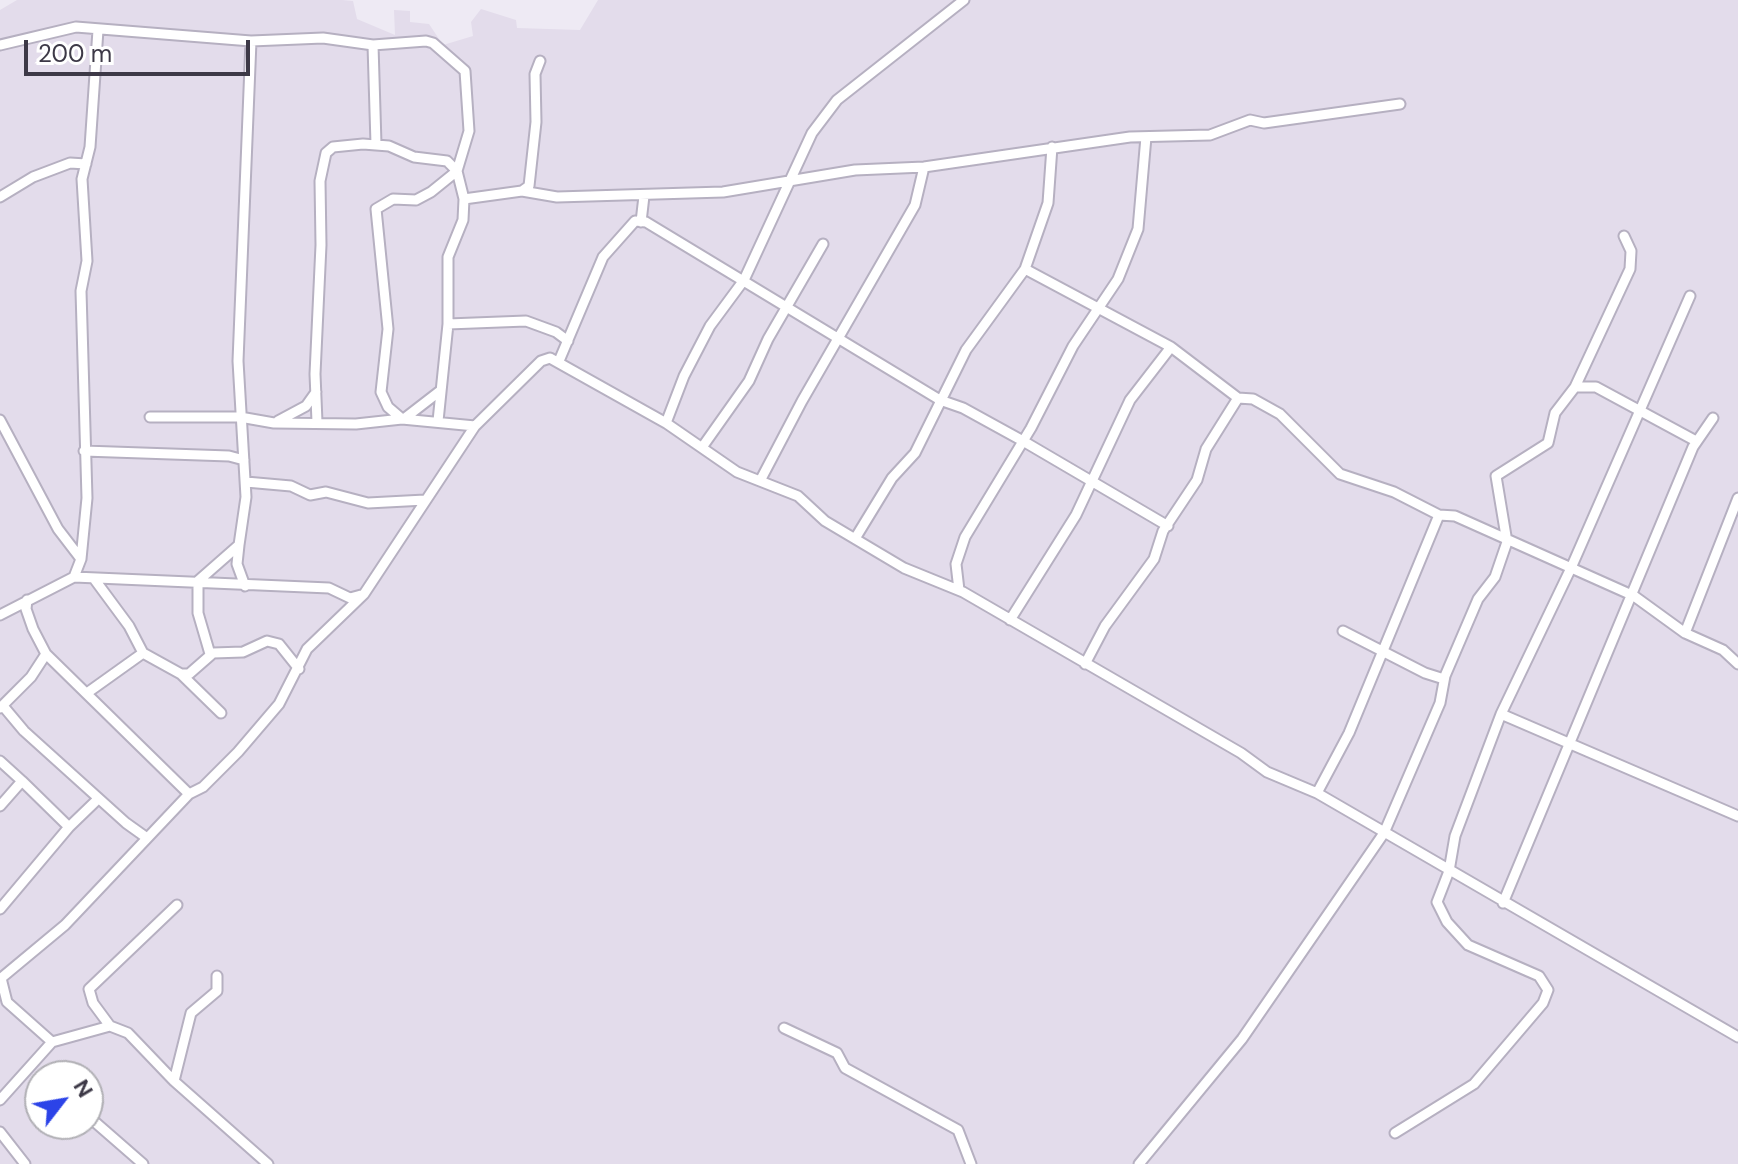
<!DOCTYPE html>
<style>
body{margin:0}
#map{position:relative;width:1738px;height:1164px;overflow:hidden;background:#eeeaf4;font-family:"DM Sans",sans-serif}
canvas{display:block}
.north{position:absolute;left:24px;top:1060px;width:80px;height:80px;box-sizing:border-box;background:#fff;border:2px solid #b1b0b5;border-radius:50%;rotate:59deg;font-size:22px;font-weight:700;line-height:32px;text-align:center;color:#3d3947}
.north::after{content:'';display:block;margin:auto;width:28px;height:36px;background:#2c43e8;clip-path:polygon(50% 0,100% 100%,50% 72%,0 100%)}
.scale{position:absolute;left:24px;top:40px;width:226px;height:36px;box-sizing:border-box;border:4px solid #3d3947;border-top:0;padding-left:10px;font-size:24px;line-height:28px;white-space:nowrap;color:#3d3947;-webkit-text-stroke:6px #fff;paint-order:stroke}
</style>
<div id="map">
<canvas width="1738" height="1164"></canvas>
<div class="north">N</div>
<div class="scale">200 m</div>
</div>
<script>
const g = document.querySelector('canvas').getContext('2d');
g.lineJoin = 'round';
function fill(path, color) {
  g.fillStyle = color;
  g.fill(path, 'evenodd');
}
function poly(rows) {
  const path = new Path2D();
  for (const r of rows) {
    path.moveTo(r[0], r[1]);
    for (let i = 2; i < r.length; i += 2) path.lineTo(r[i], r[i + 1]);
  }
  return path;
}
function trace(path, color, width, dash) {
  g.strokeStyle = color;
  g.lineWidth = width;
  g.lineCap = dash ? 'butt' : 'round';
  g.setLineDash(dash || []);
  g.stroke(path);
}
const residential = poly([
 [17,0,342,0,353,1,357,19,395,35,394,10,410,11,410,22,429,24,443,45,473,36,471,22,481,9,516,20,517,28,580,30,598,0,1738,0,1738,1164,0,1164,0,10],
 [40,1076,88,1076,88,1124,40,1124]
]);
const minor = poly([
 [0,45,76,27,251,41,323,38,373,45,426,41,433,43,465,71,469,131,457,171,431,192,416,200,393,199,376,209,388,329,381,392,388,407,402,419],
 [373,45,376,144],
 [522,191,557,197,723,192,855,170,924,167,1130,137,1210,135,1250,120,1264,123,1400,104],
 [0,197,33,177,70,163,86,164],
 [464,199,522,191,529,186,536,122,535,74,540,61],
 [641,222,644,196],
 [1025,269,1171,347,1238,398,1253,399,1280,414,1340,474,1394,492,1439,515,1455,516,1634,596,1685,633,1723,650,1738,664],
 [448,324,526,321,556,332,568,341],
 [559,361,603,257,635,221,646,222,940,400,963,408,1023,441,1168,526],
 [1575,387,1596,387,1696,441],
 [150,417,240,417,274,423,356,424,402,419,475,426],
 [405,418,440,391],
 [0,420,58,529,81,559],
 [278,421,306,406,316,392],
 [317,422,315,374,321,245,320,181,326,153,333,147,363,144,389,146,414,157,447,161,457,171,464,199,463,220,448,257,448,324,438,421],
 [666,423,684,376,710,326,744,280,812,133,837,100,964,0],
 [703,446,749,381,768,339,823,244],
 [84,451,229,456,244,460],
 [760,481,802,401,915,205,924,167],
 [246,482,291,486,310,495,326,492,368,503,425,500],
 [856,537,892,478,915,453,966,350,1025,269,1048,203,1052,147],
 [239,545,237,564,245,586],
 [74,577,81,559,87,498,81,291,87,261,82,179,90,147,98,30],
 [95,580,129,626,143,653,181,674,189,674,213,653,243,652,267,641,279,644,299,669],
 [959,590,956,564,965,537,1031,428,1073,346,1118,279,1138,229,1146,137],
 [27,600,26,609,33,629,46,654],
 [0,615,74,577,329,588,350,598,361,595],
 [1010,620,1076,515,1130,400,1171,347],
 [1343,631,1425,673,1444,679],
 [1685,633,1738,498],
 [210,654,198,613,198,581,239,545,246,497,238,361,251,41],
 [1085,664,1105,626,1154,559,1163,531,1197,480,1206,449,1238,398],
 [181,674,221,713],
 [87,693,143,653],
 [3,706,24,731,126,823,147,838],
 [0,708,31,677,46,654,189,794],
 [1501,714,1738,816],
 [0,761,22,781,0,806],
 [1317,793,1349,733,1439,515],
 [69,827,98,799],
 [1503,903,1693,447,1713,418],
 [0,909,69,827,22,781],
 [1,978,7,1002,52,1042,110,1026,128,1033,174,1081,268,1164],
 [0,979,65,925,189,794,203,787,238,752,279,704,307,649,364,594,475,426,541,361,550,358,666,423,737,472,798,496,825,521,904,568,963,592,1241,753,1267,772,1317,793,1738,1037],
 [110,1026,93,1003,89,989,177,905],
 [784,1028,837,1053,845,1068,958,1130,971,1164],
 [174,1081,191,1013,217,991,217,976],
 [0,1100,52,1042],
 [88,1116,143,1164],
 [0,1132,25,1164],
 [1395,1133,1474,1084,1543,1003,1548,990,1539,976,1468,945,1447,922,1437,902,1449,871,1455,836,1501,714,1571,568,1690,296],
 [1139,1164,1242,1039,1384,833,1440,703,1445,676,1478,599,1495,577,1507,542,1496,476,1548,443,1555,413,1575,387,1630,269,1631,251,1624,236]
]);
fill(residential, '#e3dceb');
trace(minor, '#b6b0c1', 13);
trace(minor, '#fff', 9);
</script>
